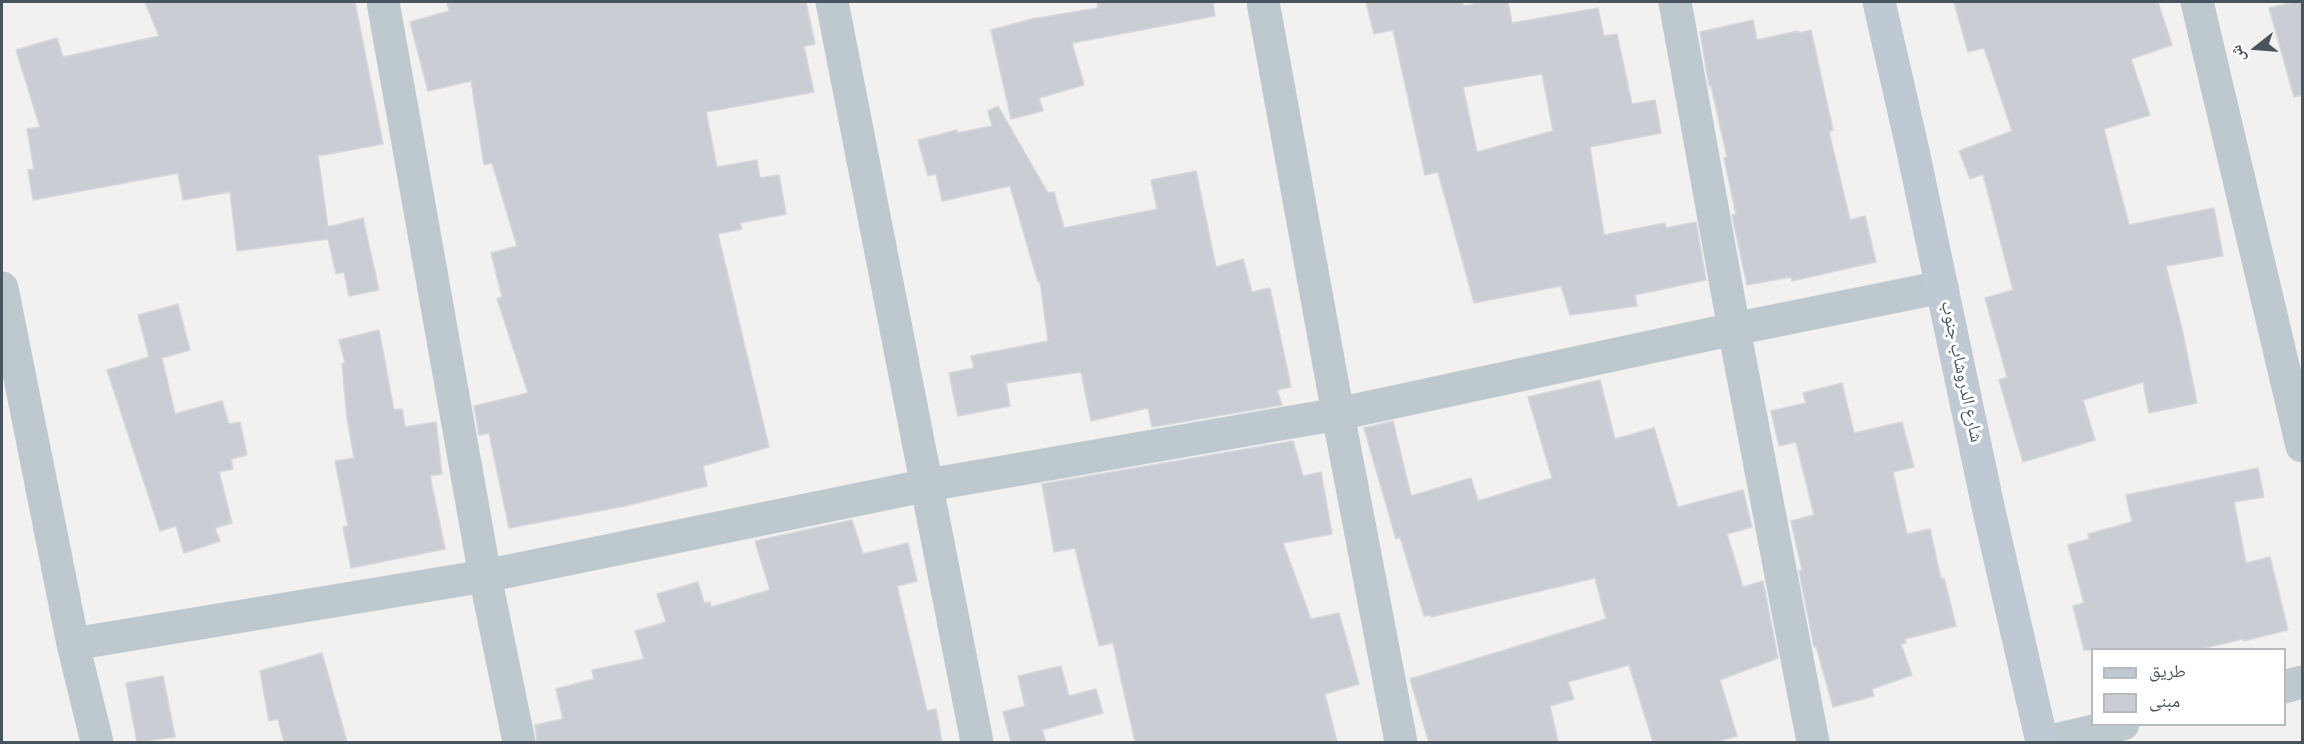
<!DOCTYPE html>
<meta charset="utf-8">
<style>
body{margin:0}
#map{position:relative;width:2304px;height:744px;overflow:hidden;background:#f3f0f0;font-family:Overpass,"Noto Naskh Arabic",sans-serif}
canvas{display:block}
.frame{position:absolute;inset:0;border:3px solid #48545e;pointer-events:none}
.legend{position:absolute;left:2091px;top:648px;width:195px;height:78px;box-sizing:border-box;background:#fff;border:2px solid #b6bbbf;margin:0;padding:8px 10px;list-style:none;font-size:18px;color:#48545e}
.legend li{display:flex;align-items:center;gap:12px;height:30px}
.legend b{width:30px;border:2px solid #b6bbbf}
.north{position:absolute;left:2226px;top:18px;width:60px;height:60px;-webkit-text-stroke:4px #fff;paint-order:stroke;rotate:253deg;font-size:16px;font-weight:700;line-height:24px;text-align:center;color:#48545e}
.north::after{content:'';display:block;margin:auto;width:21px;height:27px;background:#48545e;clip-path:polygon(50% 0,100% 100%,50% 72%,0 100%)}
</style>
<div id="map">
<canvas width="2304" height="744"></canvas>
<div class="frame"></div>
<ul class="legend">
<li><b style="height:8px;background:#bec9d4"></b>طريق</li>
<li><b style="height:16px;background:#cacdd3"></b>مبنى</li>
</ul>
<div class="north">ش</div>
</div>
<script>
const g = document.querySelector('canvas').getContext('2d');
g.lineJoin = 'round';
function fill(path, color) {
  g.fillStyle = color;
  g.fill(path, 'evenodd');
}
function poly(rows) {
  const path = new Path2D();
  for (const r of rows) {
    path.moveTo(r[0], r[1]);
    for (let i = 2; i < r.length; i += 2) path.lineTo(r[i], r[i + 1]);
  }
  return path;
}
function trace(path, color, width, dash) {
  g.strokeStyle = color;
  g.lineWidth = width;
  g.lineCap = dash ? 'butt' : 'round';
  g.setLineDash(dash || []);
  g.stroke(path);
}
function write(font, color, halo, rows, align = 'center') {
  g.font = font + ' Overpass,"Noto Naskh Arabic",sans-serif';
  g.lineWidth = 6;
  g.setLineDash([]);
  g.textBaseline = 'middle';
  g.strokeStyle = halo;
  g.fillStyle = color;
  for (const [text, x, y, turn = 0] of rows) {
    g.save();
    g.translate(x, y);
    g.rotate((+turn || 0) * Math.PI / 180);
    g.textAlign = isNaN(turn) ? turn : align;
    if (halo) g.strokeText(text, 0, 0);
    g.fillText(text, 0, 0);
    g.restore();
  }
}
const building = poly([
 [145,2,355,2,383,144,318,156,328,227,363,218,379,290,349,296,344,272,336,274,328,239,237,251,230,192,183,200,178,173,33,200,28,170,34,169,27,129,40,127,16,50,57,38,63,57,159,36,145,2],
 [447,2,806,2,815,44,804,46,814,92,706,112,717,167,757,160,760,178,779,175,786,214,740,223,742,229,718,234,769,447,703,466,707,486,625,506,509,528,489,433,479,435,474,406,528,393,497,299,502,297,491,253,517,246,492,163,484,165,471,81,428,91,410,22,449,11,447,2],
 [1097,2,1213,2,1215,16,1072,43,1084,85,1039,98,1043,111,1011,119,991,30,1032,19,1098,8,1097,2],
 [1366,2,1463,2,1463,6,1484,2,1508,2,1512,23,1598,8,1604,36,1617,34,1632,104,1655,100,1661,133,1590,147,1604,235,1665,223,1666,228,1696,222,1706,280,1635,295,1637,306,1570,315,1561,286,1474,303,1438,172,1425,175,1393,30,1374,34,1366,2],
 [1542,74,1553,131,1477,152,1463,87,1542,74],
 [1954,2,2158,2,2172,45,2131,59,2150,115,2104,129,2129,225,2214,208,2223,256,2166,266,2182,329,2197,403,2149,413,2143,382,2083,400,2095,440,2023,462,1999,380,2007,377,1985,298,2013,290,1983,174,1970,179,1959,151,2012,131,1984,48,1968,52,1954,2],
 [2294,2,2302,2,2302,95,2294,97,2269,8,2294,2],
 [1753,20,1757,40,1798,31,1799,33,1811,30,1833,130,1829,132,1850,220,1865,216,1876,262,1792,281,1791,277,1747,285,1732,215,1736,214,1724,158,1727,157,1711,86,1709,86,1700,32,1753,20],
 [998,106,1048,193,1054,192,1064,228,1157,209,1151,180,1196,171,1216,267,1243,259,1252,292,1270,288,1291,387,1277,390,1282,405,1152,427,1148,408,1091,421,1081,372,1006,383,1010,406,958,416,949,373,974,368,971,356,1048,341,1040,281,1038,282,1010,186,942,201,936,174,928,176,918,140,957,130,957,133,992,126,988,111,998,106],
 [178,304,190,350,162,358,175,414,222,401,229,424,240,422,247,455,231,459,233,469,219,472,232,523,215,528,220,541,184,553,176,526,160,531,107,370,149,357,138,315,178,304],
 [379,330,394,410,402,409,405,427,436,422,442,474,430,476,445,549,351,568,343,527,348,526,335,461,354,458,347,418,342,364,345,363,339,340,379,330],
 [1600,380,1615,439,1654,428,1678,507,1743,490,1752,527,1727,534,1743,587,1763,581,1778,658,1720,680,1737,736,1716,742,1653,742,1629,665,1568,682,1574,699,1550,706,1558,742,1429,742,1410,679,1606,619,1595,578,1431,617,1431,615,1424,616,1400,537,1396,539,1364,428,1393,421,1411,496,1471,478,1478,501,1552,478,1528,397,1600,380],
 [1842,383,1854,433,1902,422,1914,467,1893,472,1907,534,1930,529,1941,579,1944,578,1956,626,1905,639,1906,643,1901,644,1912,675,1872,689,1874,696,1833,707,1816,646,1814,647,1799,571,1802,570,1791,521,1814,515,1796,442,1779,446,1771,411,1806,403,1803,393,1842,383],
 [1293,441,1303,476,1321,472,1332,534,1283,543,1311,619,1339,613,1359,684,1325,694,1337,742,1135,742,1113,643,1099,646,1075,548,1054,552,1042,484,1293,441],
 [2258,468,2264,497,2234,502,2246,563,2270,557,2288,630,2244,641,2243,639,2196,650,2084,650,2073,606,2084,603,2068,545,2089,539,2088,534,2132,522,2126,495,2258,468],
 [852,520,863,554,908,543,917,581,897,586,927,711,936,709,942,742,537,742,535,725,563,719,556,689,594,679,592,670,644,659,635,631,666,622,657,594,698,582,704,603,710,602,711,607,770,590,755,541,852,520],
 [322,653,347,742,284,742,278,719,269,721,260,671,322,653],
 [1061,666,1069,696,1096,689,1103,713,1042,730,1046,742,1011,742,1003,712,1025,706,1018,676,1061,666],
 [163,676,175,737,137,742,126,683,163,676]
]);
const street = poly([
 [383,2,485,576,519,742],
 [832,2,977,742],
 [1263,2,1338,414,1401,742],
 [1675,2,1734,329,1813,742],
 [2197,2,2302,446],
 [2,288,73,644,97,742],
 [73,644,485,576,928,485,1338,414,1734,329,1942,287],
 [2284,687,2302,682],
 [2046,742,2123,724]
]);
const secondary = poly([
 [1879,2,1913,151,1989,511,2042,742]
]);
const streetNames = [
 ["شارع الدروشاب جنوب",1960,372,78]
];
fill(building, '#cacdd3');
trace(building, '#d4d7dc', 1.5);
trace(street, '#bec8cf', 33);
trace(secondary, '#bec9d4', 33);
write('18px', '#48545e', '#fff', streetNames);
</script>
